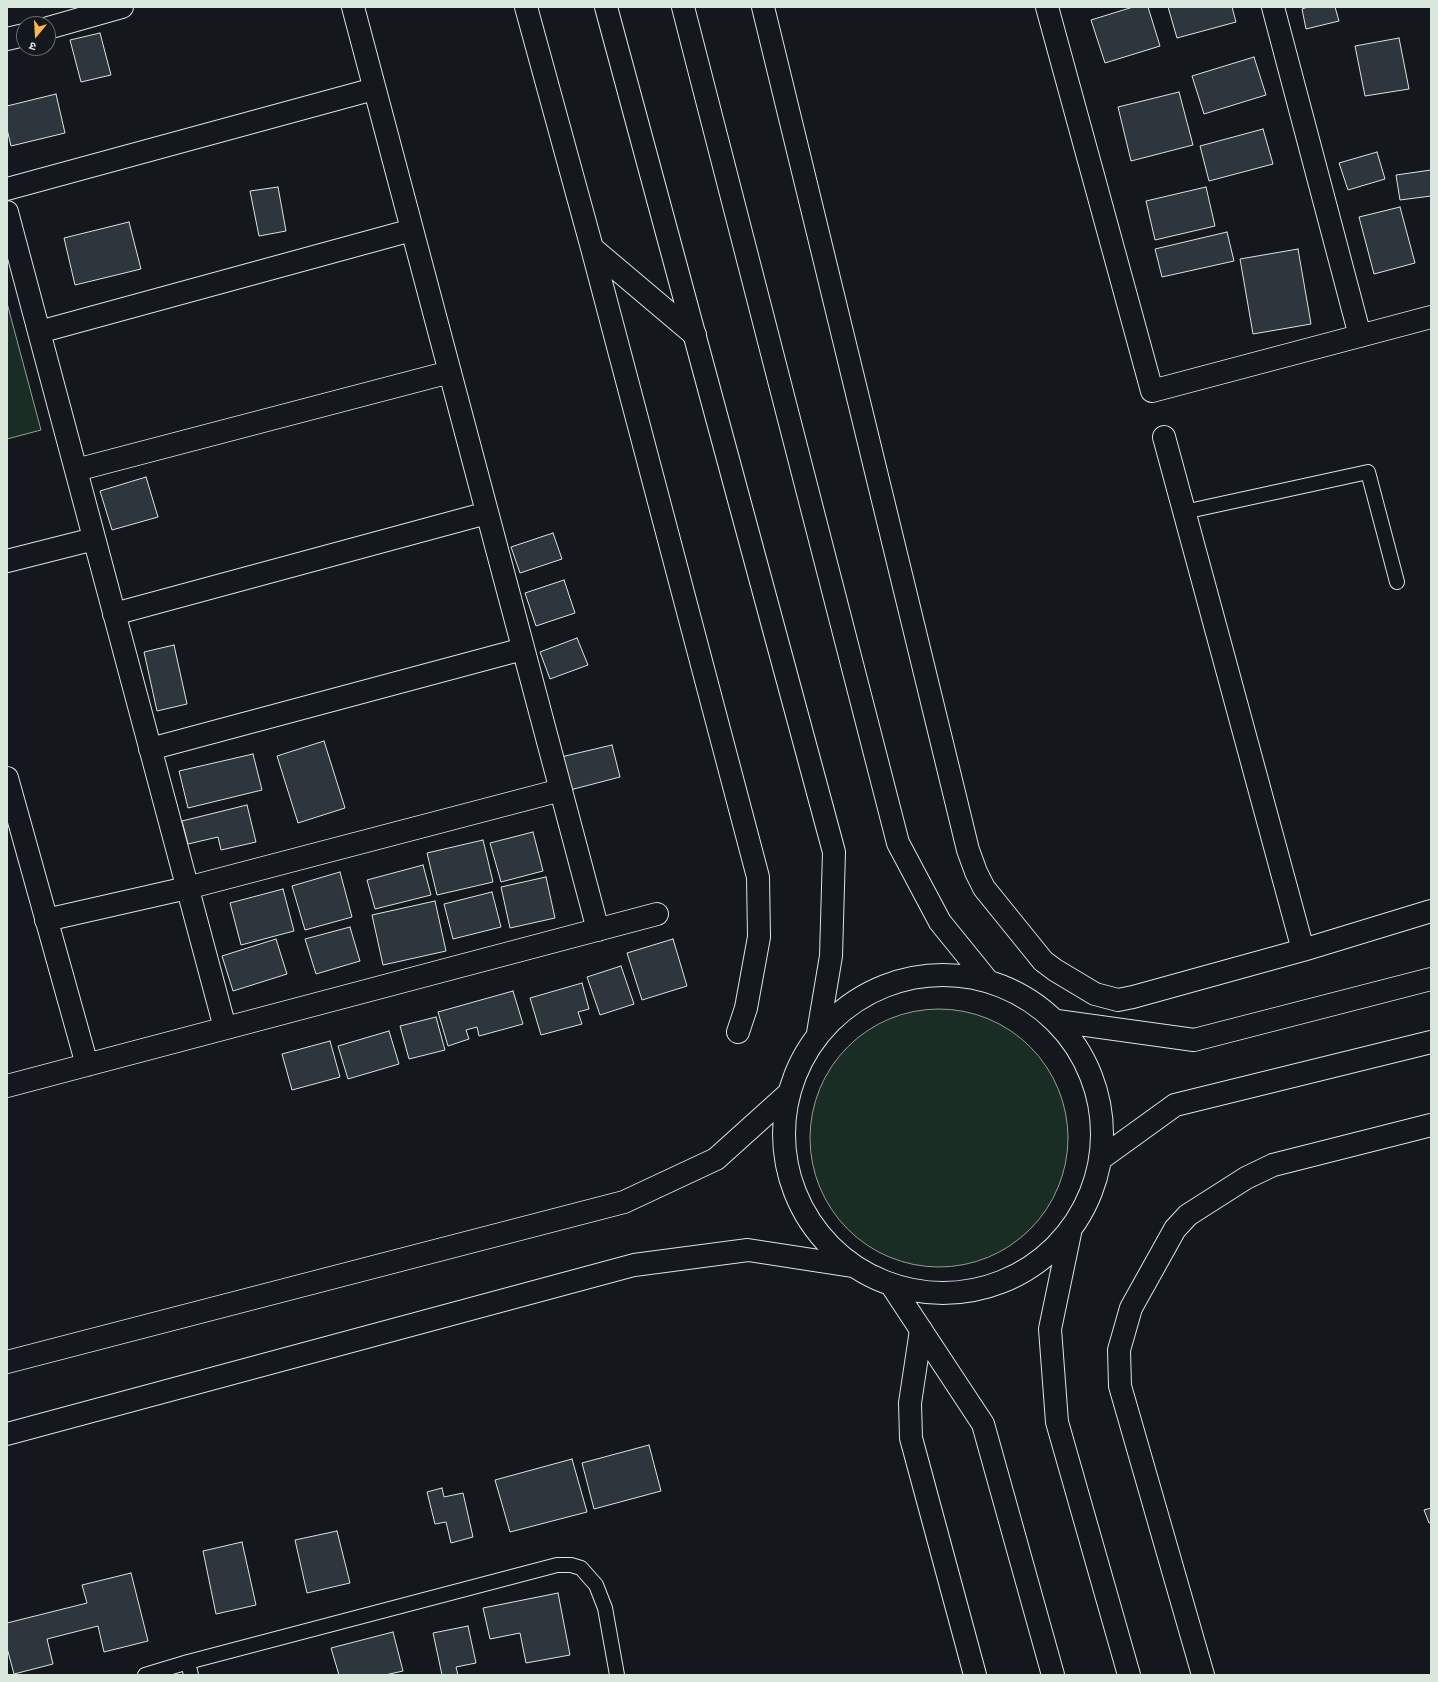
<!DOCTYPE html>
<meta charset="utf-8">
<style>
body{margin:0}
#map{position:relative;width:1438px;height:1682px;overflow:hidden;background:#14181c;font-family:"Exo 2","Noto Sans Devanagari",sans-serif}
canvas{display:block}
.frame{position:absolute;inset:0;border:8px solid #d8e6dc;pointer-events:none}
.north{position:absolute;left:16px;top:16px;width:40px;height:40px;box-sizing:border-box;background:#14181c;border:1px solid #626a69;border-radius:50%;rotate:198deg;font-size:11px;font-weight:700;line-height:16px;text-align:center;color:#d8e6dc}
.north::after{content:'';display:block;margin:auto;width:14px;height:18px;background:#ffb74d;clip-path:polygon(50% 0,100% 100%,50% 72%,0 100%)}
</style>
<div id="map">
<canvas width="1438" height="1682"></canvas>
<div class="frame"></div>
<div class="north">उ</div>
</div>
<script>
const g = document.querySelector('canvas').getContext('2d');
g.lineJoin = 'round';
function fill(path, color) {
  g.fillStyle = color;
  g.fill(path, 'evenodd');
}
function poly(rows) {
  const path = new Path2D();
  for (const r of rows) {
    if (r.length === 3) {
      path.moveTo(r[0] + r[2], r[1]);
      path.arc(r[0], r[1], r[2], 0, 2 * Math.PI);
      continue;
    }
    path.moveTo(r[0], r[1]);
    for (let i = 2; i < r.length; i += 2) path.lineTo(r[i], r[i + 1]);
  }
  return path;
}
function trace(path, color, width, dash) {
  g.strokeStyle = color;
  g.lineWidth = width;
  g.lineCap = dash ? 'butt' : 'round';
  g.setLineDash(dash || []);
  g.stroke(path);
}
const green = poly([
 [7,303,41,430,7,439,7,303],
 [939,1138,129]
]);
const building = poly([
 [1133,7,1148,7,1160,46,1105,63,1091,20,1133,7],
 [1168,7,1232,7,1236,22,1177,38,1168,7],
 [1308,7,1335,7,1339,21,1306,29,1302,9,1308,7],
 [100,33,111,75,81,82,70,40,100,33],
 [1399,38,1409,89,1365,96,1355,46,1399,38],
 [1254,57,1266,95,1204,114,1192,76,1254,57],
 [1179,92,1193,145,1131,161,1118,107,1179,92],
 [56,94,65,133,11,146,7,129,7,106,56,94],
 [1263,129,1273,164,1209,181,1200,146,1263,129],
 [1377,152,1385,179,1348,190,1339,163,1377,152],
 [1431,170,1431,196,1400,200,1396,175,1431,170],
 [278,187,286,231,259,236,250,191,278,187],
 [1206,187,1215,226,1155,240,1146,201,1206,187],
 [1400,207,1415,263,1374,274,1359,217,1400,207],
 [129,222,141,269,75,285,64,238,129,222],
 [1227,232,1234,261,1162,277,1155,249,1227,232],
 [1298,249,1311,324,1253,334,1240,259,1298,249],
 [146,477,158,517,112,530,100,491,146,477],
 [553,533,562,559,520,573,511,547,553,533],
 [564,580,575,613,536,626,525,593,564,580],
 [577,638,588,665,550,679,540,652,577,638],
 [174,645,187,704,157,711,144,652,174,645],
 [324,741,345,808,298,823,277,756,324,741],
 [612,745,620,777,570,790,561,757,612,745],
 [253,754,262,790,188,808,179,771,253,754],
 [247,805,256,842,221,850,218,837,188,844,182,821,247,805],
 [533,832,543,871,501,882,490,843,533,832],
 [483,840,493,882,437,895,427,853,483,840],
 [423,865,431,895,375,909,367,880,423,865],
 [340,872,352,917,305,930,292,886,340,872],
 [546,877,555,918,510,928,501,887,546,877],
 [283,889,294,931,241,945,230,903,283,889],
 [492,892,501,927,453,939,444,904,492,892],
 [435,901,446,951,383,965,372,915,435,901],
 [350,927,360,961,316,974,305,939,350,927],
 [276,939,287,974,233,991,222,956,276,939],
 [673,939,687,986,642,1000,627,953,673,939],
 [621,966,634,1004,600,1015,587,977,621,966],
 [582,983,589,1009,578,1012,582,1024,541,1035,530,998,582,983],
 [513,991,523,1024,479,1036,477,1027,466,1030,469,1039,448,1046,438,1012,513,991],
 [436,1017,445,1050,409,1059,400,1026,436,1017],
 [389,1031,399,1064,348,1079,338,1046,389,1031],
 [330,1041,340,1077,292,1090,282,1054,330,1041],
 [649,1445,661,1491,594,1509,582,1463,649,1445],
 [572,1459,587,1512,510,1532,495,1480,572,1459],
 [442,1488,444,1497,463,1493,473,1537,451,1543,446,1522,435,1524,427,1492,442,1488],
 [1431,1508,1431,1522,1429,1523,1424,1510,1431,1508],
 [337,1531,350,1583,307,1593,295,1540,337,1531],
 [242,1542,256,1605,216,1614,203,1551,242,1542],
 [131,1573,148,1641,104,1652,98,1626,47,1639,53,1664,14,1674,7,1648,7,1623,87,1603,82,1585,131,1573],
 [558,1593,570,1655,526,1663,520,1633,490,1639,483,1608,558,1593],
 [468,1626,476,1663,456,1667,458,1675,442,1675,433,1633,468,1626],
 [393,1632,403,1671,385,1675,339,1675,331,1648,393,1632]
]);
const service = poly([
 [1184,512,1368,472,1397,582],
 [188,1662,191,1675],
 [145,1675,188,1662,557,1565,571,1565,581,1568,596,1585,605,1608,617,1675]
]);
const minor = poly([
 [353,7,598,930],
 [526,7,592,248,758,877,759,937,746,1008,738,1032],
 [763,7,968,850,976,872,984,888,1043,961,1055,970,1095,994,1118,1000,1133,997,1303,950,1431,911],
 [1047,7,1152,391,1431,317],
 [1273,7,1360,336],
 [48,28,122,7],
 [7,39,24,35],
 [7,189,374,89],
 [7,212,225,1028],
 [592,248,695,335],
 [39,332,412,230],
 [1164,437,1303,950],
 [76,470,450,372],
 [7,561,94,539],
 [114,614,487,513],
 [150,749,523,649],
 [7,778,87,1065],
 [46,920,187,888,561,790],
 [7,1086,657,914],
 [921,1330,910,1403,911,1438,975,1675],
 [1203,1675,1120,1386,1119,1350,1131,1308,1175,1229,1188,1215,1246,1178,1273,1165,1431,1125]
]);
const tertiary = poly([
 [606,7,834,852,831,956,818,1033],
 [683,7,898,843,940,922,987,980],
 [943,1134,159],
 [1057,1021,1194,1040,1431,979],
 [1103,1157,1175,1105,1431,1042],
 [1070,1233,1050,1329,1057,1422,1129,1675],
 [892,1286,983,1424,1053,1675],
 [7,1362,624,1202,716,1159,787,1095],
 [7,1434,634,1265,748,1250,852,1266]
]);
fill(green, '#1a2d24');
trace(green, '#939e99', 1);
fill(building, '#2c363c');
trace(building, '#d8e6dc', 1);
trace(service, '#d8e6dc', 16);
trace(minor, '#d8e6dc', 24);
trace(tertiary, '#d8e6dc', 24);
trace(service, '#14181c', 14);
trace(minor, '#14181c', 22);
trace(tertiary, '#14181c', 22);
</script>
